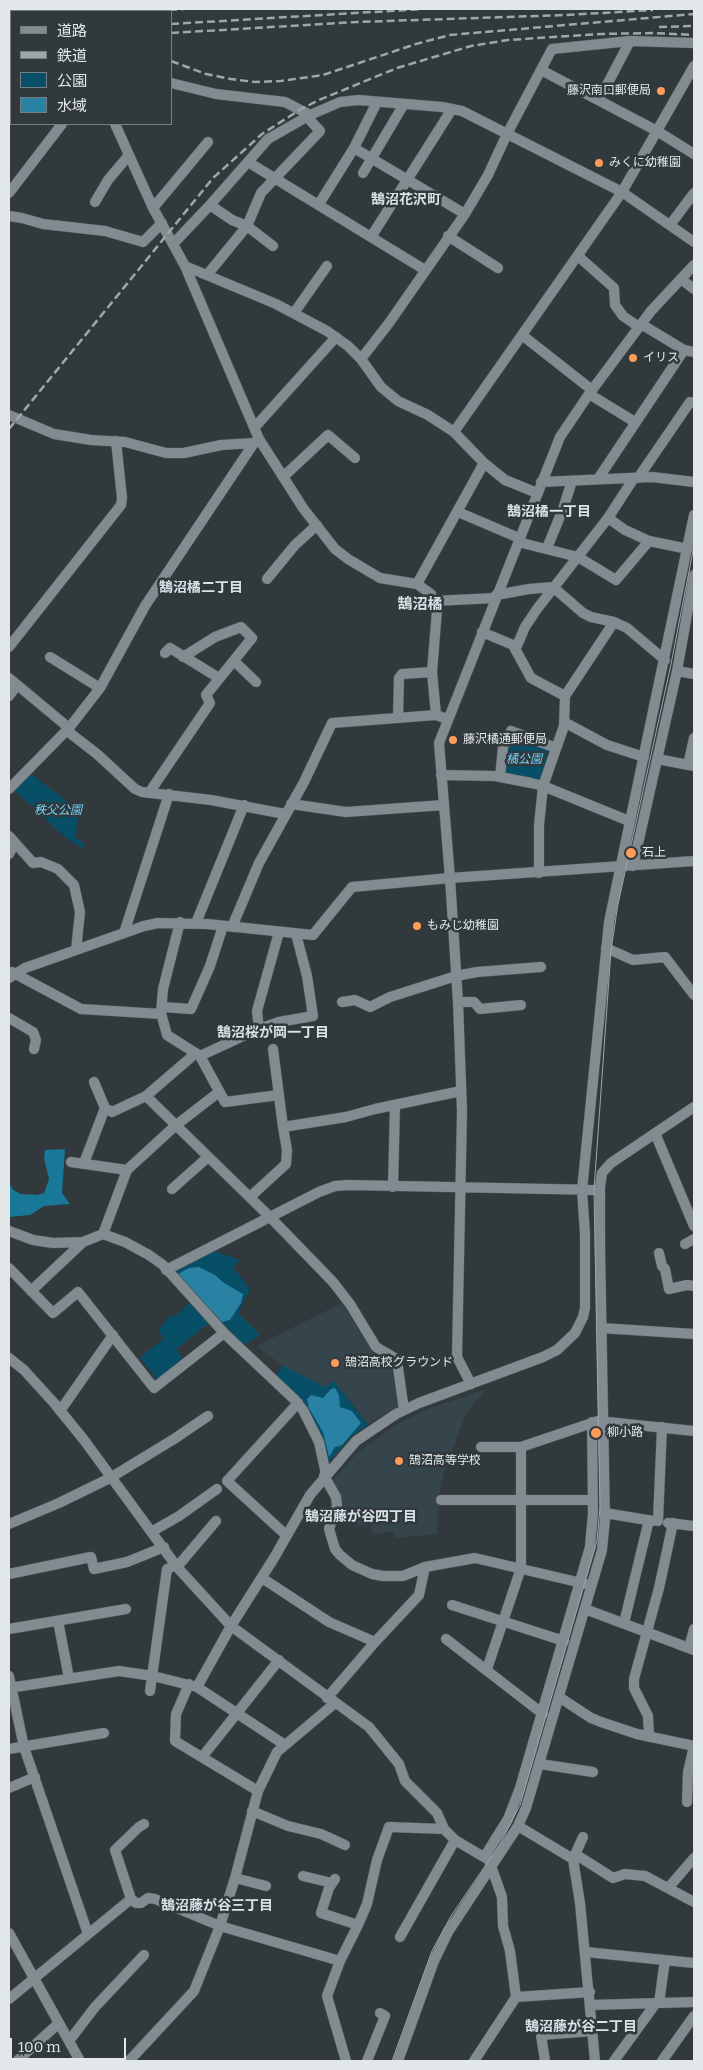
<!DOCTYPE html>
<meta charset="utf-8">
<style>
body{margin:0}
#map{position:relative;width:703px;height:2070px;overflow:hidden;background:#31393d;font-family:Bitter,"Noto Sans JP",serif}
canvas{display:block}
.frame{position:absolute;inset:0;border:10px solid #e2e8ea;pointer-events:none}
.legend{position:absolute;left:10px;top:10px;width:162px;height:115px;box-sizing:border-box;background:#31393d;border:1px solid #787f82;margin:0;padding:6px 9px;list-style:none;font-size:15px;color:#e2e8ea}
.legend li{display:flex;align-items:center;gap:10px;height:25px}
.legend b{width:25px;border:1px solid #787f82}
.scale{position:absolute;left:10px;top:2038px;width:116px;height:22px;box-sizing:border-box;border:2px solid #e2e8ea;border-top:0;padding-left:6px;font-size:15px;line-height:18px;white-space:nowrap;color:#e2e8ea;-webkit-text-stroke:4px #31393d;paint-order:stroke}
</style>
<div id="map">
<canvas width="703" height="2070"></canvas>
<div class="frame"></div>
<ul class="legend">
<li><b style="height:6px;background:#818b90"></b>道路</li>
<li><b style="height:6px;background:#a0a7aa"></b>鉄道</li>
<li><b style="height:14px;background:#074f67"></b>公園</li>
<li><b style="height:14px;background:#2982a4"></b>水域</li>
</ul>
<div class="scale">100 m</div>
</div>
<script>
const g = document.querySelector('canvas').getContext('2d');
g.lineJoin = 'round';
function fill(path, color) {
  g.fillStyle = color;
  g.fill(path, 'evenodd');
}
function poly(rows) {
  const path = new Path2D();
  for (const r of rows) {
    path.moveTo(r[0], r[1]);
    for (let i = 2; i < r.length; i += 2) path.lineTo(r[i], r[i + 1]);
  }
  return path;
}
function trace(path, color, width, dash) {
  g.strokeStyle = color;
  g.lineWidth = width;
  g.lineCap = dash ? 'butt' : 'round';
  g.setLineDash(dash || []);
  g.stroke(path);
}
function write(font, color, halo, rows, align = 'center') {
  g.font = font + ' Bitter,"Noto Sans JP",serif';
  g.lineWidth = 5;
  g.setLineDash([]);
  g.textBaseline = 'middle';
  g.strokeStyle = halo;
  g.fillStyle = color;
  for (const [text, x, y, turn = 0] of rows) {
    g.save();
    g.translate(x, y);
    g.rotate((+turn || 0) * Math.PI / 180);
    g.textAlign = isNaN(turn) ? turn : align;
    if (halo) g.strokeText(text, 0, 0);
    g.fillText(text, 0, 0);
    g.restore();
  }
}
const built = poly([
 [342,1303,372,1351,391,1364,398,1406,368,1424,334,1381,325,1387,282,1365,256,1346],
 [486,1389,466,1413,445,1470,440,1490,437,1534,395,1538,393,1531,372,1535,371,1524,358,1526,355,1511,338,1512,330,1483,358,1452,396,1425,425,1410]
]);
const green = poly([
 [512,737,549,750,539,782,505,774,507,749],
 [26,770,78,810,76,838,84,843,83,849,66,838,12,788],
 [215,1251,240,1260,233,1267,250,1289,238,1313,260,1335,244,1345,174,1271],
 [190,1303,209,1323,176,1349,183,1359,157,1379,140,1357,164,1339,158,1330,171,1315,175,1316],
 [282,1365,325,1387,334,1381,368,1425,352,1436,328,1463,323,1440,307,1408,276,1376]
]);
const forest = poly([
 [65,1149,62,1193,70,1204,44,1206,30,1215,9,1217,9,1182,13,1190,21,1194,37,1195,44,1193,49,1179,44,1158,45,1150]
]);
const water = poly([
 [199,1267,215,1275,224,1283,243,1294,241,1303,230,1320,222,1322,178,1274,189,1268],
 [335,1388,339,1395,340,1407,352,1411,361,1423,342,1445,335,1447,329,1457,323,1432,309,1408,307,1399,311,1395,323,1398,331,1389]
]);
const minor = poly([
 [9,9,11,9],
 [115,11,116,9],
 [541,70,657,131,694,154],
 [171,83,216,94,285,102,310,115],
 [599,100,630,41],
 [9,113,11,112],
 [115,124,153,208,185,266,259,439,303,508,335,549,348,559,380,578,417,584,431,594,437,610,432,672,436,715,447,719],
 [354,148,465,214],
 [248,162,425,270],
 [363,173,404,104],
 [9,193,62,124],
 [95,202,108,180,129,155],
 [319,204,354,148,377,102],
 [210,205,232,220,247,226,273,246],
 [153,208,208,142],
 [9,216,22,218,43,224,105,231,143,242,162,223],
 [670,225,694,193],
 [448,236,498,268],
 [371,237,452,109],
 [174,243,210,205,268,139,310,115,340,102,359,100,442,107,462,111,622,192,694,242],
 [578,256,614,288,615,305,623,316,639,327],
 [185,266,276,304,327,331,348,346,361,359,381,387,398,401,428,415,454,432,484,463,505,480,537,493],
 [207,275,247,226,261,193,320,131,307,117],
 [681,279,694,289],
 [294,313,327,266],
 [641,324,684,350,694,352],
 [522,335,592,390],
 [361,359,389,323,465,214,488,175,507,134,552,49,630,41,694,43],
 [589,394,635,422],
 [9,415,54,434,91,440,125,442,166,453,184,453,221,445,254,443],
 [255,427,336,337],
 [454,432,622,192,694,66],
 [283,477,328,435,355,458],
 [638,478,690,402,694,403],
 [598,479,684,350],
 [541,482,652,477,694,482],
 [458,512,519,538],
 [608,518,625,530,649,541,688,549],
 [518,542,578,557,616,580,649,541],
 [547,548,563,509,572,481],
 [267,579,295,545,317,525],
 [417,584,484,463],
 [496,595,529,589,553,587,583,613,591,617,614,622,627,628,665,660],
 [434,601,495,598],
 [482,632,513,645,531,678,565,696],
 [9,647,121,505,122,498,116,441],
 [516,648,525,627,537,609,608,518,634,478],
 [165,653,170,648,219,678],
 [50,657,100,688],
 [234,661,256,682],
 [677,671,694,674],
 [9,678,69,728],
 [9,696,17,685],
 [398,718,399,678,402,674,432,672],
 [564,722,607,745,644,757],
 [66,730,97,754,135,789,142,792,211,800,285,814],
 [657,759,694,766],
 [688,765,694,738],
 [441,775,495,776,531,783,543,786,629,821],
 [500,777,503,747,511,731,556,748],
 [9,789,69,728,100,688,145,606,254,443,259,439],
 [149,793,210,703,206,695,252,638,241,627,215,637,183,657],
 [291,804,346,812,444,805],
 [9,836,33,863,41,862,58,869,74,885,80,912,76,950],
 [9,854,15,843],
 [633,866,677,671,694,575],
 [539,873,539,825,543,786,564,726,565,696,614,622],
 [180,922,163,989,161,1013,167,1035,200,1056,225,1102,279,1095],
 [196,923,244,805],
 [232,927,259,863,304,782,332,723,436,715],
 [124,933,169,794],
 [606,948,633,960,665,957,694,995],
 [12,972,81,1009,161,1014],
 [9,978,25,968,144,926,158,923,207,924,313,935,352,887,450,878,694,861],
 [342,1002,355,1000,370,1007,390,997,456,976,477,972,541,967],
 [458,1002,474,1002,480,1009,521,1005],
 [162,1007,191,1009,210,966,223,926],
 [9,1018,33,1032,36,1040,34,1049],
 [259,1029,257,1011,279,932],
 [273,1049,283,1127,346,1117,375,1109,461,1091],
 [200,1056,256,1030,279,1022,313,1016,307,976,296,934],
 [94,1082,105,1108,112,1112,146,1096,196,1053],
 [146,1096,270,1217,333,1282,350,1304,376,1347,395,1358,397,1361,404,1410],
 [655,1133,694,1226],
 [71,1162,127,1170],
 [84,1163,105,1108],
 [393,1187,395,1105],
 [172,1189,208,1157],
 [250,1197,286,1164,287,1150,283,1127],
 [9,1231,33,1240,53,1243,83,1242,103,1234,125,1242,149,1255,163,1265,226,1335,295,1400,303,1410,319,1442,326,1474],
 [103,1234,127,1170,175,1126,219,1092],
 [685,1244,694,1239],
 [659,1253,662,1266,665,1269,669,1289,687,1285,694,1286],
 [9,1268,53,1313,78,1292,154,1388,224,1333],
 [166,1270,319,1192,335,1186,348,1185,600,1190],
 [31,1291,83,1242],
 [601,1328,694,1334],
 [9,1358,24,1370,54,1403,84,1440,177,1567,231,1626,369,1727,399,1764,405,1781,437,1813,444,1829,455,1840,489,1860,502,1897,503,1926,510,1951,516,1997,474,2061],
 [471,1384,457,1357,462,1111,458,1002,450,878,439,743,560,437,589,394,651,311,694,265],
 [60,1411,113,1335],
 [481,1447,521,1447],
 [324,1476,336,1497,337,1506,329,1529,335,1549,340,1555,352,1565,372,1574,383,1576,403,1576,425,1567],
 [441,1500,593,1500],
 [605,1513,653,1521],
 [658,1521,662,1427],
 [668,1523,694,1526],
 [9,1524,59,1503,110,1478,174,1439,208,1416],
 [153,1531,179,1516,217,1489],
 [286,1535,227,1481,298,1403],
 [177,1567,216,1521],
 [9,1574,91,1557,94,1569,127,1562,164,1547],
 [262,1578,329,1622,375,1642],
 [452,1605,564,1641],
 [585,1609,694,1650],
 [58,1621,69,1678],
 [624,1623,649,1520],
 [9,1629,126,1609],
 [446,1639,543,1714],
 [689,1648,694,1629],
 [487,1669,521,1568,521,1447,598,1421,694,1431],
 [9,1676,24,1747,88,1934],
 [189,1684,176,1714,175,1741,258,1791],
 [197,1687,231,1626,274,1558,310,1495,356,1441,396,1414,419,1403,543,1357,557,1350,575,1333,583,1317,585,1308,585,1234,582,1190,609,922,694,515],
 [9,1688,119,1671,153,1676,197,1687,285,1745],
 [150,1691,167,1569,176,1565],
 [559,1697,591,1718,601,1722,637,1734,694,1746],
 [327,1698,375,1642,419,1595,425,1567,475,1558,586,1584],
 [649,1737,648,1716,634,1688,634,1679,659,1588,673,1523],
 [9,1749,104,1733],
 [203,1756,279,1660],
 [540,1764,593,1772],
 [9,1788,35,1777],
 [687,1802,688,1772,694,1746],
 [252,1811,288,1826,321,1834,345,1845],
 [518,1826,573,1859,580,1903,595,2061],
 [575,1854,613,1878,625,1874,645,1876,694,1902],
 [485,1856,508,1819,520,1788,590,1547,593,1513,592,1422],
 [573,1859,583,1837],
 [303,1876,332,1883],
 [235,1878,266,1886],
 [335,1879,329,1888,321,1913,358,1925],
 [669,1887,694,1858],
 [131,1899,115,1850,139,1827,144,1824],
 [9,1933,80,2061],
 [400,1937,455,1840],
 [586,1952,694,1963],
 [516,1997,590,1992],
 [9,1999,131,1899,136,1903,141,1903,148,1898,155,1899,220,1926,340,1961],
 [659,2003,665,1960],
 [591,2005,694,2002],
 [69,2041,95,2007,144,1955],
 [17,2061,59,2023],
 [129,2061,194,1991,220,1926,235,1878,258,1791,277,1752,335,1703],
 [346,2061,327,1996,340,1961,358,1925,367,1904,377,1860,389,1827,444,1829],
 [367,2061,385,2016,380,2013],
 [398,2061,434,1961,448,1932,518,1826,526,1808,602,1550,605,1520,600,1246,600,1187,602,1173,611,1163,694,1107],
 [545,2061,541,2035,593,2031],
 [614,2061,656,2003],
 [662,2061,694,2016]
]);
const tram = poly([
 [392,2061,432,1951,451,1916,500,1844,520,1805,597,1541,600,1507,594,1190,611,950,618,904,670,669,694,546]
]);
const rail = poly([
 [82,9,86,11],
 [157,11,184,9],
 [9,23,11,23],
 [171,24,423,9],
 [659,27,694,26],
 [171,33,357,22,566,15,653,10],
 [9,34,11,34],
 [9,43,11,43],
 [171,61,206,74,231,79,255,82,281,81,323,75,416,44,450,35,694,14],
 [9,429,213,178,262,134,301,109,319,100,397,68,471,46,508,40,600,34,653,33,694,35]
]);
const markers = [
 [661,91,5,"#ff9b5a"],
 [599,163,5,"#ff9b5a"],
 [633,358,5,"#ff9b5a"],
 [453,740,5,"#ff9b5a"],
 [631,853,6,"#ff9b5a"],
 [417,926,5,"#ff9b5a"],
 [335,1363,5,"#ff9b5a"],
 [596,1433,6,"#ff9b5a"],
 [399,1461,5,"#ff9b5a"]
];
const poiNames = [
 ["藤沢南口郵便局",651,91,"right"],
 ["みくに幼稚園",609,163],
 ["イリス",643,358],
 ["藤沢橘通郵便局",463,740],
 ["石上",642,853],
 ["もみじ幼稚園",427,926],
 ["鵠沼高校グラウンド",345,1363],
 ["柳小路",607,1433],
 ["鵠沼高等学校",409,1461]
];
const parkNames = [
 ["橘公園",524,760],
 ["秩父公園",58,811]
];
const neighbourhoodNames = [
 ["鵠沼花沢町",406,200],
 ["鵠沼橘一丁目",549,512],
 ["鵠沼橘二丁目",201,588],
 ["鵠沼桜が岡一丁目",273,1033],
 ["鵠沼藤が谷四丁目",361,1517],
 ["鵠沼藤が谷三丁目",217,1906],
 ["鵠沼藤が谷二丁目",581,2027]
];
const quarterNames = [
 ["鵠沼橘",420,605]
];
fill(built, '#36454c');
fill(green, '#074f67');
fill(forest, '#197798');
fill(water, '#2982a4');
trace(minor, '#4d5557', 11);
trace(minor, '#818b90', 10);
trace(tram, '#a0a7aa', 1);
trace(rail, '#a0a7aa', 2.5, [8, 4]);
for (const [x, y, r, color] of markers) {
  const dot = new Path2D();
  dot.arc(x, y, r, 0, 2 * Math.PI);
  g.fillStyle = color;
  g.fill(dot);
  trace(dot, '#31393d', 2);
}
write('12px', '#e2e8ea', '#31393d', poiNames, 'left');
write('italic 12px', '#76cff5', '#31393d', parkNames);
write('bold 14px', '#d7e2e7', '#31393d', neighbourhoodNames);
write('bold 15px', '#d7e2e7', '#31393d', quarterNames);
</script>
